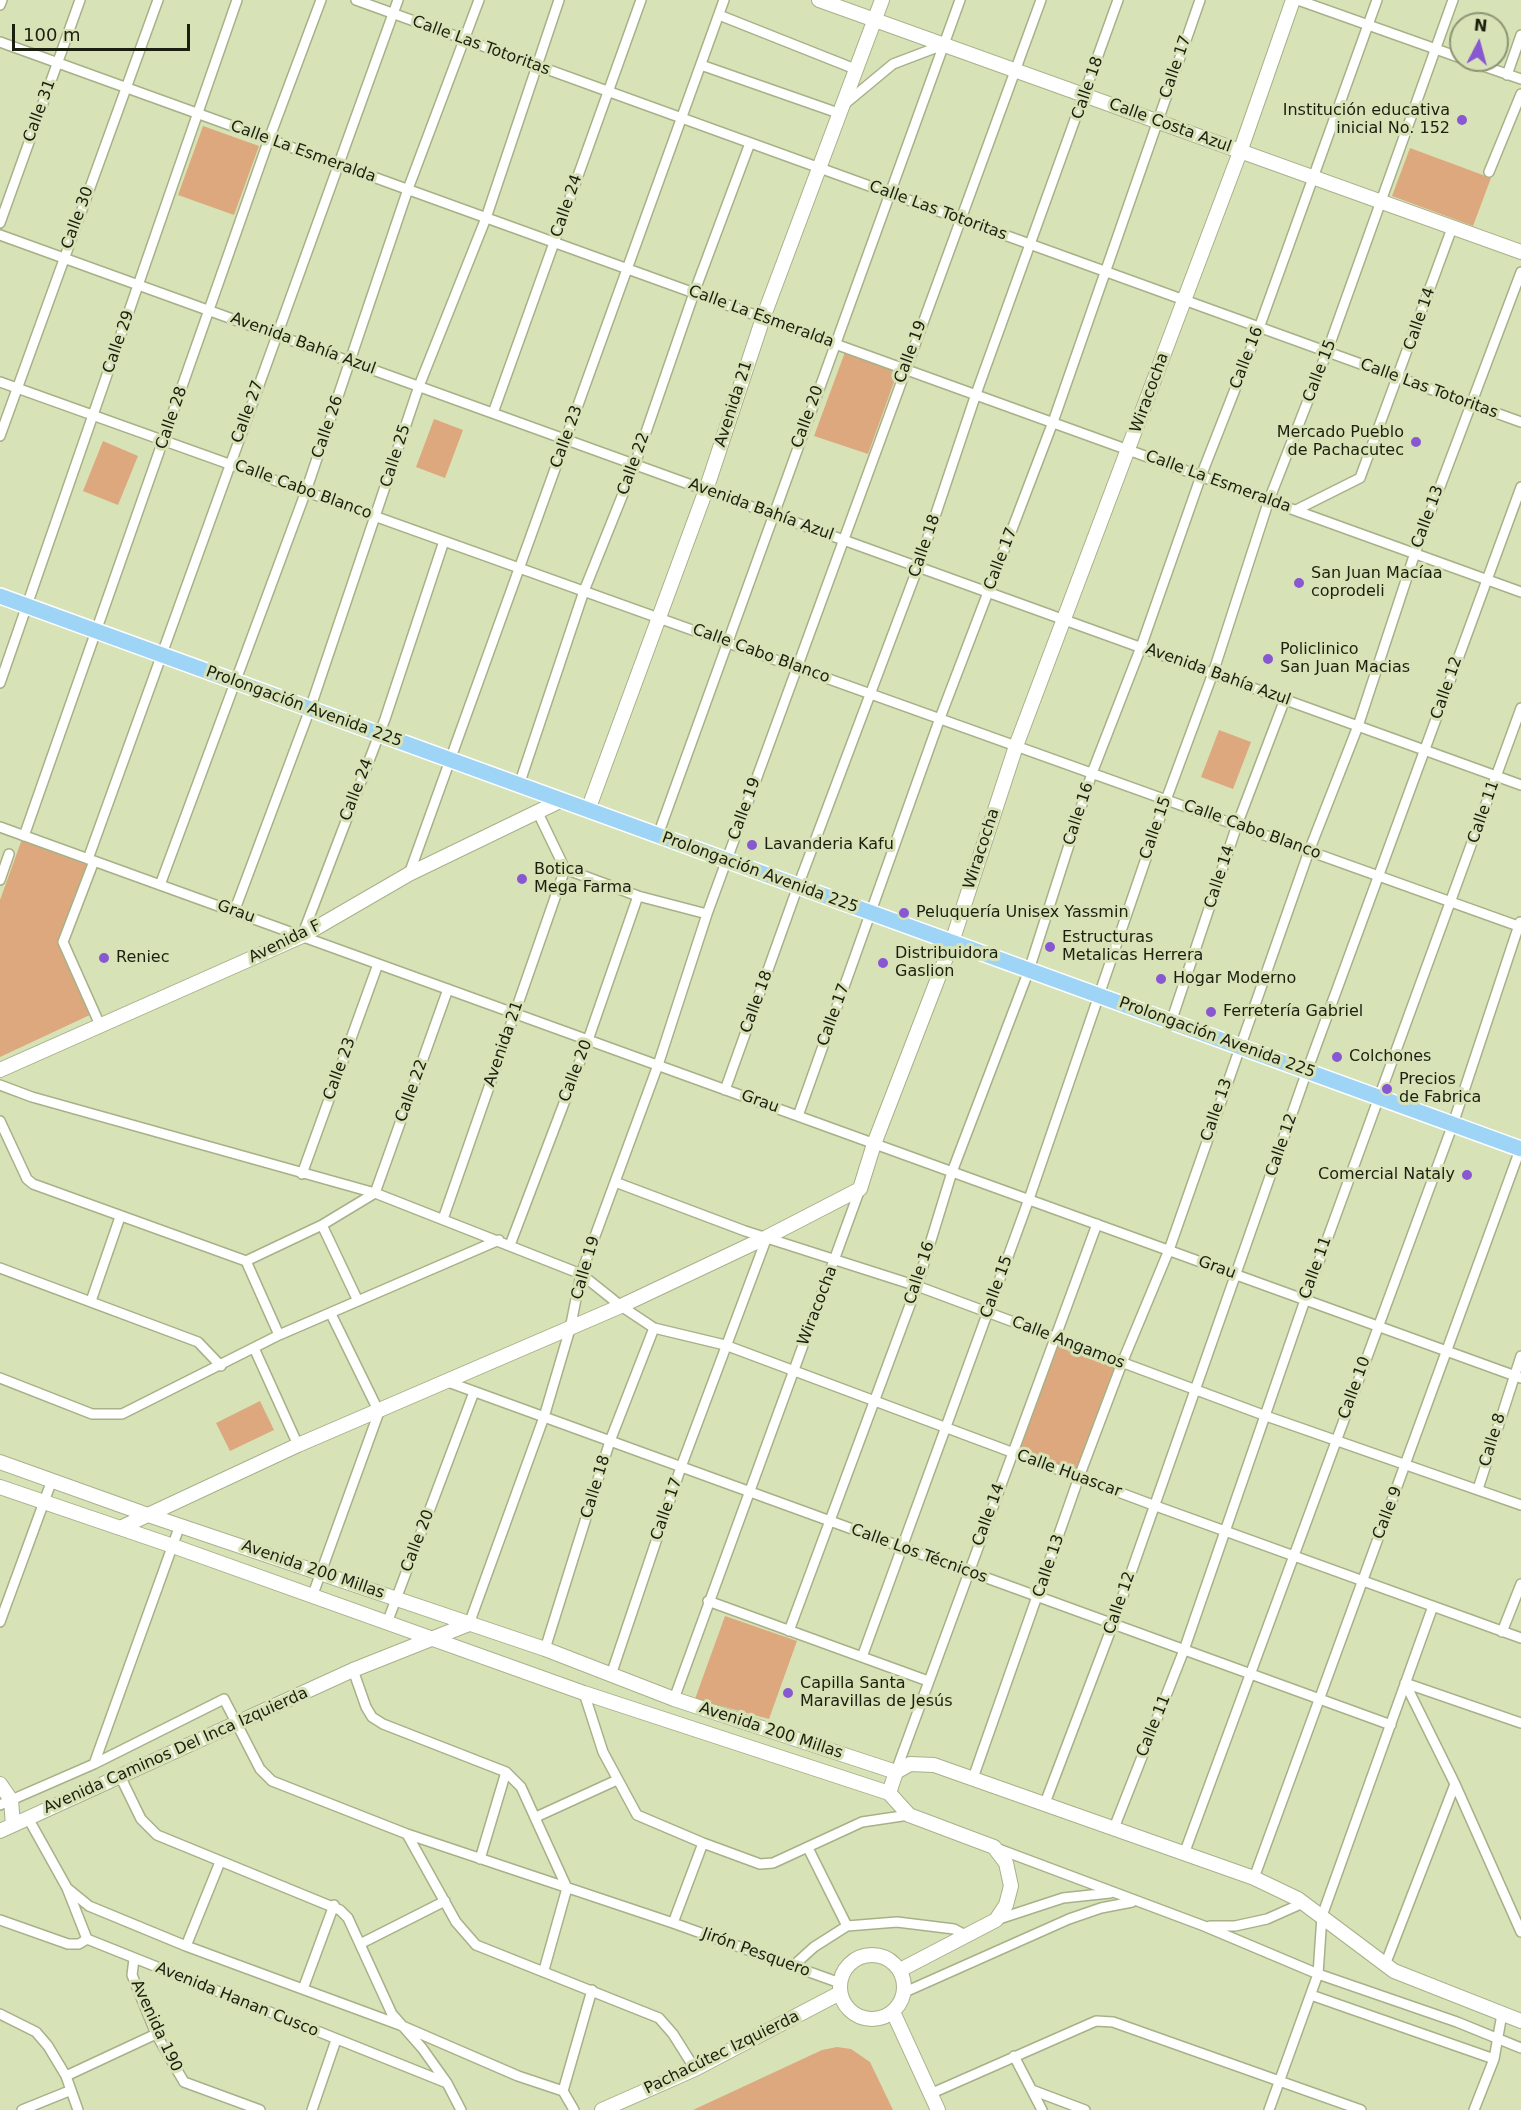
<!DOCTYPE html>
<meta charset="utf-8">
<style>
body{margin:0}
#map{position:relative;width:1521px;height:2110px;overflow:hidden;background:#d8e2b7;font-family:"DejaVu Sans",sans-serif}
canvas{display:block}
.north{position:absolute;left:1449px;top:12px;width:60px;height:60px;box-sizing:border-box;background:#d8e2b7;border:2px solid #8c9474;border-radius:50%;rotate:6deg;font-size:16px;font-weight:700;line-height:24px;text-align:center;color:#1b1f0f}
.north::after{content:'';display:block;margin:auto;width:21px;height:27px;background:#8858d1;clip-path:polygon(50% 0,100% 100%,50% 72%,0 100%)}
.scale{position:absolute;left:12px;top:24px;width:178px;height:27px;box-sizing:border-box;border:3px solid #1b1f0f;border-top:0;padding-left:8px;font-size:18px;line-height:21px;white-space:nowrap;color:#1b1f0f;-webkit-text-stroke:4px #d8e2b7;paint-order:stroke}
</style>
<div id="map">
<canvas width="1521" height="2110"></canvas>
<div class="north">N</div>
<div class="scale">100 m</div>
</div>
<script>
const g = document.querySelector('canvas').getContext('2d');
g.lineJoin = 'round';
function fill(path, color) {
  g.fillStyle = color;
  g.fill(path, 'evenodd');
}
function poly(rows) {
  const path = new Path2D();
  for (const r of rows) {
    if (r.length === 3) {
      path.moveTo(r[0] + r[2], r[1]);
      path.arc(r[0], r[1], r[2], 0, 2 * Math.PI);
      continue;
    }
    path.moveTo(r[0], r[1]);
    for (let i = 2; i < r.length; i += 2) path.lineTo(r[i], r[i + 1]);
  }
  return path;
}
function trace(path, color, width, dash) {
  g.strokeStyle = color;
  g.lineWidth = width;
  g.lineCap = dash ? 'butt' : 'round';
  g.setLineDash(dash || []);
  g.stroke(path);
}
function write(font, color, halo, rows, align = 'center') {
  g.font = font + ' "DejaVu Sans",sans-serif';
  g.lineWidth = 6;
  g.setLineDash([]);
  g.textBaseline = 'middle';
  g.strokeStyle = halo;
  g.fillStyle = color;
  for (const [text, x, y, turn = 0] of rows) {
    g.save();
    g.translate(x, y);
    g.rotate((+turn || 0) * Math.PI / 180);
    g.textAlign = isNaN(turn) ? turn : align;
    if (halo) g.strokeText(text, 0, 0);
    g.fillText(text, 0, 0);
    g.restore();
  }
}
const green = poly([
 [203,126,259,146,234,215,178,195],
 [1410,148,1491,178,1473,226,1392,196],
 [845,352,898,371,868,454,814,436],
 [434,419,463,430,445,478,416,467],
 [103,441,138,456,118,505,83,491],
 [1219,730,1251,742,1233,789,1201,777],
 [22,839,89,863,60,943,92,1014,0,1057,0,900],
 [1055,1343,1116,1365,1078,1473,1018,1450],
 [260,1401,274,1430,230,1451,216,1423],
 [725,1616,797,1641,769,1719,695,1699],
 [837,2047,851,2049,870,2062,893,2110,693,2110,822,2050]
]);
const street = poly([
 [356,0,1521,422],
 [1298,0,1461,58],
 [0,5,2,0],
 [719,15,855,69],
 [0,42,1521,592],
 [1466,60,1521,79],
 [701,65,841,114],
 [1507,75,1521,35],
 [846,103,893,64,943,45],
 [1489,172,1521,94],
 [0,223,80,0],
 [0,235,1521,785],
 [0,382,1521,927],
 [493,413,641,0],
 [0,436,158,0],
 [1296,510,1360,478,1452,228],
 [0,683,237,0],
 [519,785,584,591,635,464,694,293,750,143],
 [538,813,565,869,638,896,707,914],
 [0,827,1521,1378],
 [658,835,960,0],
 [24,836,269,139,321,0],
 [88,859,398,0],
 [94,861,63,942,100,1025],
 [409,874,724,0],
 [0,880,9,854],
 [160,885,306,491,408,189,479,0],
 [234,912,310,709,419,386,486,218,559,0],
 [302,936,385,719,444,541],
 [1171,1022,1237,825,1285,699],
 [0,1085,32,1097,375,1193,581,1274,621,1306,654,1328,725,1345,1153,1505,1521,1638],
 [725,1090,798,886,918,567,976,394,1118,0],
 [798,1116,940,718,1053,422,1200,0],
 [0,1121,27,1179,33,1184,246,1261,322,1225,375,1193,448,989],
 [302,1174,378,964],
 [615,1182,745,1231,917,1286,1266,1416,1521,1505],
 [443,1219,565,869],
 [322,1225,358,1301],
 [510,1245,588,1040,638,896],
 [246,1261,279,1335],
 [0,1268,198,1342,221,1366],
 [91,1301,120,1217],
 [254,1348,298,1445],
 [0,1378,92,1414,122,1414,279,1335,499,1240],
 [448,1382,1391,1725],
 [1478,1489,1521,1356],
 [312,1597,379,1412,331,1314],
 [708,1601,928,1681],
 [0,1622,52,1480],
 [387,1623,474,1392],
 [469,1624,544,1417,570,1329,581,1274,658,1065,707,914,1041,0],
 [789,1631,917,1286,952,1172,1029,970,1092,773,1141,647,1201,476,1259,328,1377,0],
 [1502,1632,1521,1584],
 [545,1649,610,1441,654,1328],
 [862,1657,1029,1199,1166,800,1213,673,1269,500,1327,352,1453,0],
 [353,1670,366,1707,372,1717,383,1724,506,1772,521,1787,567,1888,544,1970],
 [611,1675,681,1467,767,1237],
 [1405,1683,1455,1784,1521,1932],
 [1405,1683,1521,1723],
 [584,1693,603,1752,637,1815,703,1843,760,1864,773,1863,862,1822,909,1815],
 [674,1699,860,1189],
 [94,1764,180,1525],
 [896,1771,1097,1224],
 [120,1776,141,1819,157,1835,340,1910,348,1918,392,2014,422,2048,447,2083,461,2110],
 [973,1778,1079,1477,1122,1363,1169,1250,1309,851,1358,726,1415,553,1521,272],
 [1045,1803,1113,1624,1307,1071,1521,487],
 [0,1805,94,1764,224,1699,260,1769,272,1781,407,1834,673,1923,840,1983],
 [536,1817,617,1780],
 [28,1818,67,1888,87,1939,447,2083],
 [1114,1828,1184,1650,1305,1300,1521,708],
 [407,1834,456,1922,476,1945,659,2018,673,2034,695,2069],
 [808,1848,847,1926],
 [996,1848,1204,1926,1318,1974,1457,2022,1521,2048],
 [1184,1854,1453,1124,1520,922],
 [480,1859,506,1772],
 [1254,1878,1521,1147],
 [67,1888,89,1906,186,1946,400,2025,518,2076,563,2091],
 [0,1920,68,1944,79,1944,87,1939],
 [996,1920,1063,1898,1110,1893],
 [673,1923,703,1843],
 [1210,1926,1235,1926,1267,1919,1303,1903],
 [360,1944,445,1901],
 [186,1946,220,1862],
 [134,1959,132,1975,156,2034,184,2082,260,2110],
 [1385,1965,1455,1784],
 [793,1966,814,1947,847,1926,897,1922,954,1929,967,1936],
 [303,1989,334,1905],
 [905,1992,1069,1919,1101,1908,1132,1902],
 [1311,1995,1494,2059],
 [0,2014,36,2032,48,2046,66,2076,78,2110],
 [1014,2056,1042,2110],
 [66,2076,156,2034],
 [1032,2090,1085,2110],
 [930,2094,1096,2021,1113,2022,1361,2110],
 [22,2110,69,2091],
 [312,2110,336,2040],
 [574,2110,563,2091,592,1990],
 [1269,2110,1318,1974,1322,1916,1433,1606],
 [1474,2110,1494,2059,1502,2014]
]);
const secondary = poly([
 [819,0,1521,252],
 [588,810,706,490,763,318,882,0],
 [0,1070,302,936,409,874,562,800],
 [0,1462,148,1515,545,1649,674,1699,896,1772,910,1764,934,1765,1254,1878,1298,1899,1394,1971,1521,2021],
 [0,1487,173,1546,584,1693,889,1793,896,1772],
 [120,1528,298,1445,621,1306,767,1237,860,1189,874,1144,952,942,1016,746,1240,152,1293,0],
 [0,1784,11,1800,13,1825],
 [889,1793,909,1815,994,1847,1006,1863,1011,1886,1006,1905,996,1920,900,1970],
 [0,1831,353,1670,469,1624],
 [872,1987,32],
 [893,2012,938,2110],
 [602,2110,695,2069,840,1993]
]);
const primary = poly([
 [0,596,1521,1149]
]);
const markers = [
 [1462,120,6,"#8858d1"],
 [1416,442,6,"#8858d1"],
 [1299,583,6,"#8858d1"],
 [1268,659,6,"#8858d1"],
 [752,845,6,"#8858d1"],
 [522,879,6,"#8858d1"],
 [904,913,6,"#8858d1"],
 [1050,947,6,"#8858d1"],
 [104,958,6,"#8858d1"],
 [883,963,6,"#8858d1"],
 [1161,979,6,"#8858d1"],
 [1211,1012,6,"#8858d1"],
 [1337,1057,6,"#8858d1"],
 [1387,1089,6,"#8858d1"],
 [1467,1175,6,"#8858d1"],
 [788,1693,6,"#8858d1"]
];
const streetNames = [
 ["Calle Las Totoritas",481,46,20],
 ["Calle 17",1176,67,-71],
 ["Calle 18",1088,88,-71],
 ["Calle 31",40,111,-70],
 ["Calle Costa Azul",1170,126,20],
 ["Calle La Esmeralda",303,152,20],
 ["Calle 24",567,206,-71],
 ["Calle Las Totoritas",938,211,20],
 ["Calle 30",78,218,-70],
 ["Calle La Esmeralda",761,317,20],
 ["Calle 14",1420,319,-71],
 ["Calle 29",119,342,-71],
 ["Avenida Bahía Azul",303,344,20],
 ["Calle 19",911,352,-70],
 ["Calle 16",1247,358,-69],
 ["Calle 15",1320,371,-69],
 ["Calle Las Totoritas",1429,389,20],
 ["Wiracocha",1150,393,-70],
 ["Avenida 21",734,404,-72],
 ["Calle 27",248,412,-70],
 ["Calle 20",808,417,-70],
 ["Calle 28",172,418,-71],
 ["Calle 26",328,427,-71],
 ["Calle 23",567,437,-70],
 ["Calle 25",396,456,-72],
 ["Calle 22",634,464,-70],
 ["Calle La Esmeralda",1218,482,20],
 ["Calle Cabo Blanco",303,490,20],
 ["Avenida Bahía Azul",761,510,20],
 ["Calle 13",1428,517,-70],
 ["Calle 18",925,546,-71],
 ["Calle 17",1001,559,-69],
 ["Calle Cabo Blanco",761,654,20],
 ["Avenida Bahía Azul",1218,675,20],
 ["Calle 12",1447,688,-71],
 ["Prolongación Avenida 225",304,707,20],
 ["Calle 24",357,790,-69],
 ["Calle 19",745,809,-70],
 ["Calle 11",1484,812,-71],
 ["Calle 16",1079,814,-72],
 ["Calle 15",1156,828,-71],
 ["Calle Cabo Blanco",1252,830,20],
 ["Wiracocha",982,849,-72],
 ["Prolongación Avenida 225",760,873,20],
 ["Calle 14",1220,877,-72],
 ["Grau",236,912,20],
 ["Avenida F",285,942,-26],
 ["Calle 18",757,1002,-70],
 ["Calle 17",834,1015,-70],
 ["Prolongación Avenida 225",1217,1038,20],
 ["Avenida 21",504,1044,-71],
 ["Calle 23",340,1069,-70],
 ["Calle 20",576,1071,-69],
 ["Calle 22",412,1091,-70],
 ["Grau",760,1102,20],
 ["Calle 13",1217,1110,-71],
 ["Calle 12",1282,1145,-71],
 ["Calle 19",586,1268,-74],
 ["Grau",1217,1268,20],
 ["Calle 11",1316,1268,-70],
 ["Calle 16",920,1273,-72],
 ["Calle 15",997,1287,-70],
 ["Wiracocha",818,1306,-69],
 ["Calle Angamos",1068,1343,21],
 ["Calle 10",1355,1388,-70],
 ["Calle 8",1493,1440,-73],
 ["Calle Huascar",1069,1474,20],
 ["Calle 18",596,1487,-73],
 ["Calle 17",667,1509,-71],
 ["Calle 9",1388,1513,-69],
 ["Calle 14",989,1515,-70],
 ["Calle 20",418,1541,-69],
 ["Calle Los Técnicos",919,1554,20],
 ["Calle 13",1049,1566,-71],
 ["Avenida 200 Millas",313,1570,19],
 ["Calle 12",1120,1603,-71],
 ["Calle 11",1154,1726,-68],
 ["Avenida 200 Millas",771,1731,18],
 ["Avenida Caminos Del Inca Izquierda",176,1751,-24],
 ["Jirón Pesquero",756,1953,20],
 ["Avenida Hanan Cusco",237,2000,22],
 ["Avenida 190",156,2026,65],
 ["Pachacútec Izquierda",722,2053,-26]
];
const poiNames = [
 ["Institución educativa",1450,111,"right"],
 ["inicial No. 152",1450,129,"right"],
 ["Mercado Pueblo",1404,433,"right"],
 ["de Pachacutec",1404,451,"right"],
 ["San Juan Macíaa",1311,574],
 ["coprodeli",1311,592],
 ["Policlinico",1280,650],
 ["San Juan Macias",1280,668],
 ["Lavanderia Kafu",764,845],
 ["Botica",534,870],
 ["Mega Farma",534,888],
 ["Peluquería Unisex Yassmin",916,913],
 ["Estructuras",1062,938],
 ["Metalicas Herrera",1062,956],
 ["Distribuidora",895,954],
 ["Gaslion",895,972],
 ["Reniec",116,958],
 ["Hogar Moderno",1173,979],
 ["Ferretería Gabriel",1223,1012],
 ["Colchones",1349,1057],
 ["Precios",1399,1080],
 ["de Fabrica",1399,1098],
 ["Comercial Nataly",1455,1175,"right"],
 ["Capilla Santa",800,1684],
 ["Maravillas de Jesús",800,1702]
];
fill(green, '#dda87e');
trace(street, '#a7b188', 12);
trace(secondary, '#a7b188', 16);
trace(primary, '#fff', 18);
trace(street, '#fff', 9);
trace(secondary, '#fff', 14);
trace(primary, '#9ed5f7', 15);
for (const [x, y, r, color] of markers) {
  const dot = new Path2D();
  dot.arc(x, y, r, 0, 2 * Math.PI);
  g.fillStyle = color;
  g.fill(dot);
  trace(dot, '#d8e2b7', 2);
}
write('16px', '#1b1f0f', '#d8e2b7', streetNames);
write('16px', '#1b1f0f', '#d8e2b7', poiNames, 'left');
</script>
